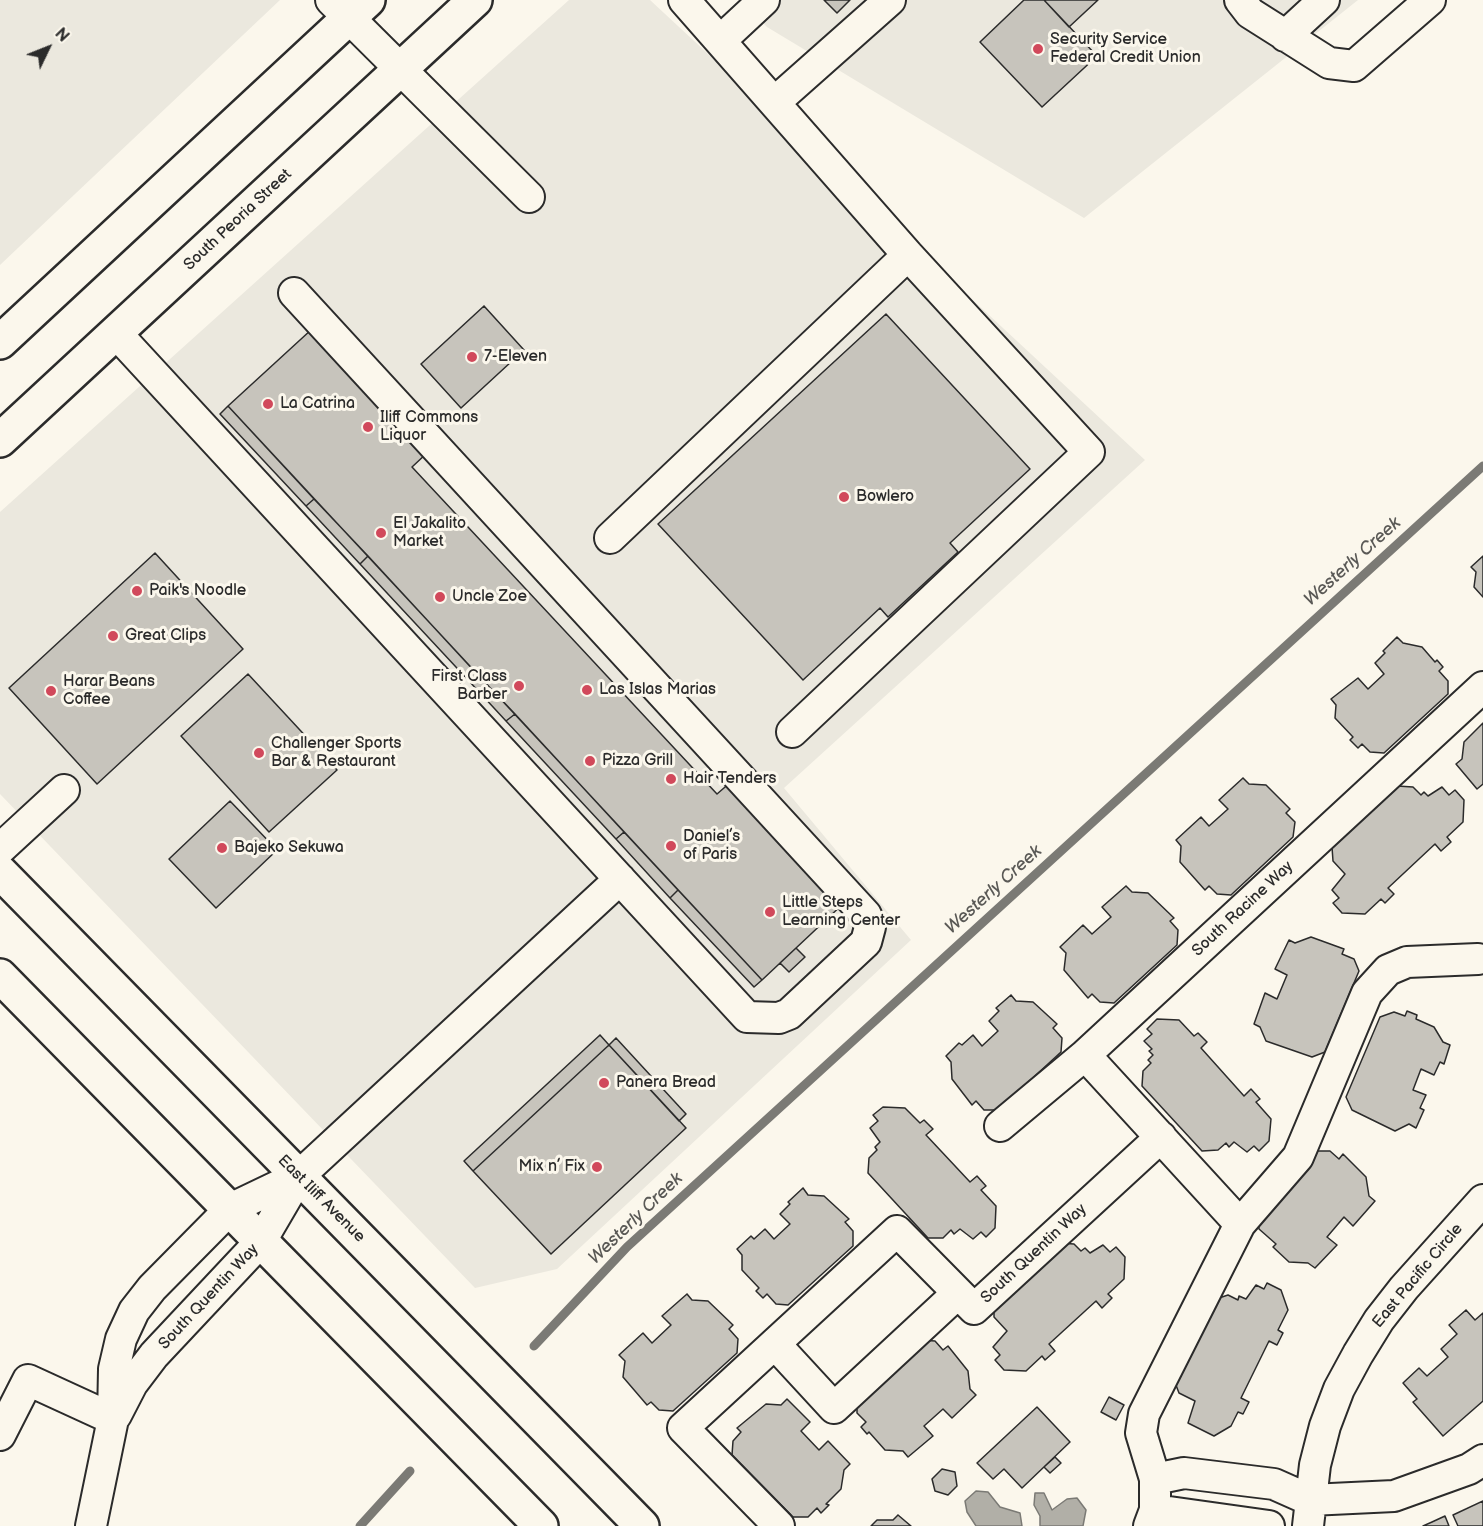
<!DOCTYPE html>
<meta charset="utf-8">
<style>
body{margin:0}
#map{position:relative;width:1483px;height:1526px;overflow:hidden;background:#fbf7ec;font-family:"Balsamiq Sans",sans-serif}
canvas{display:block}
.north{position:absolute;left:18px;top:18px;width:60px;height:60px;-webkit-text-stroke:4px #fbf7ec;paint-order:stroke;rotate:47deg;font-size:16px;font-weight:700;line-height:24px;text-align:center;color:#2b2b2b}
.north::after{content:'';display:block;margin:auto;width:21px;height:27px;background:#2b2b2b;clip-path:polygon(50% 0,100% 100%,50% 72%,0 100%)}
</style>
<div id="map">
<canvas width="1483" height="1526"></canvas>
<div class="north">N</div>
</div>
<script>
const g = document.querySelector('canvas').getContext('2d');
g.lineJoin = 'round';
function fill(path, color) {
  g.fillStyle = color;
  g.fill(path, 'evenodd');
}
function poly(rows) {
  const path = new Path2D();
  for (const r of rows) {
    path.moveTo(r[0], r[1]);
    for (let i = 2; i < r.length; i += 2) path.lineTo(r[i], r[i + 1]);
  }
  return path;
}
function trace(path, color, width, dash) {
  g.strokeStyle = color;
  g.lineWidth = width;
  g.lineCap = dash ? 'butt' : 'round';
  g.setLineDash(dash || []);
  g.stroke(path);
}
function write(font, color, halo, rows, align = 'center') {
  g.font = font + ' "Balsamiq Sans",sans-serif';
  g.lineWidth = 6;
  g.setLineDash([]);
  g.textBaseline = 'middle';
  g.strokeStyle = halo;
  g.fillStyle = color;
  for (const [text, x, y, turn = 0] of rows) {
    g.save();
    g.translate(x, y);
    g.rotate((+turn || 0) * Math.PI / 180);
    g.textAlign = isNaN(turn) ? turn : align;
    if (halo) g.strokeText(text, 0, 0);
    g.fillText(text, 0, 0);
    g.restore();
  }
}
const built = poly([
 [0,0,280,0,0,265],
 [569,0,650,0,1145,460,784,788,911,940,557,1269,475,1288,0,794,0,512],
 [741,0,1358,0,1084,218,767,27]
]);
const water = poly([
 [976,1491,988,1492,1000,1507,1020,1513,1022,1526,976,1526,967,1512,965,1501,976,1491],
 [1035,1493,1044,1493,1052,1510,1067,1499,1077,1498,1086,1510,1083,1526,1040,1526,1040,1516,1034,1505,1035,1493]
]);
const stream = poly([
 [534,1346,627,1247,1483,466],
 [360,1526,410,1471]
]);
const building = poly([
 [824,0,850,0,837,13,824,0],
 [1024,0,1044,0,1097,56,1042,107,980,42,1024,0],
 [1044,0,1098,0,1069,27,1044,0],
 [484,306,524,350,461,408,421,364,484,306],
 [886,314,1030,469,950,543,958,552,888,617,880,608,803,680,658,524,886,314],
 [312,329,427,453,412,467,717,794,732,781,845,902,762,980,228,406,312,329],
 [228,406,314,499,306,506,220,414,228,406],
 [314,499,368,556,360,564,306,506,314,499],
 [155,553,243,649,97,784,9,688,155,553],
 [368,556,477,674,469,681,360,564,368,556],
 [1483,556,1483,597,1474,587,1476,572,1471,567,1483,556],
 [1397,637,1403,643,1422,647,1435,662,1437,660,1443,667,1439,671,1448,681,1448,694,1384,753,1370,752,1362,744,1358,748,1350,740,1353,737,1335,718,1336,705,1331,699,1358,678,1368,689,1384,674,1375,663,1385,653,1383,651,1397,637],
 [248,674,337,770,269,832,181,736,248,674],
 [477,674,515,714,506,721,469,681,477,674],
 [515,714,624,832,616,839,506,721,515,714],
 [1483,723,1483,784,1477,789,1456,764,1462,759,1464,742,1483,723],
 [1243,778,1249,784,1266,785,1290,809,1286,813,1295,822,1293,837,1231,895,1217,894,1209,886,1205,890,1180,862,1181,846,1176,840,1201,817,1209,826,1228,809,1219,800,1243,778],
 [1397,786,1413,787,1421,795,1424,792,1428,796,1442,787,1449,795,1455,790,1464,800,1463,822,1447,837,1451,842,1441,851,1435,844,1388,888,1394,894,1385,903,1381,899,1365,914,1342,913,1333,903,1339,898,1332,890,1345,874,1333,861,1332,847,1397,786],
 [230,801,277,850,216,908,169,859,230,801],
 [624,832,678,890,670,898,616,839,624,832],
 [1126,886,1132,892,1148,893,1174,918,1170,921,1178,930,1177,945,1114,1003,1100,1002,1092,994,1088,998,1064,970,1066,953,1060,947,1083,925,1092,934,1111,917,1102,907,1126,886],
 [678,890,762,980,754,987,670,898,678,890],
 [1311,937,1344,949,1342,954,1354,959,1359,971,1325,1052,1312,1057,1266,1041,1260,1027,1254,1024,1265,993,1277,999,1287,975,1275,969,1289,940,1295,943,1311,937],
 [796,948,805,957,789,972,780,963,796,948],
 [1011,995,1016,1001,1033,1002,1057,1024,1053,1028,1062,1038,1061,1052,998,1110,984,1110,976,1101,972,1105,952,1079,951,1062,946,1056,959,1043,962,1045,973,1035,982,1046,998,1031,989,1021,999,1011,996,1008,1011,995],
 [1407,1011,1417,1015,1416,1019,1434,1027,1443,1042,1450,1045,1444,1064,1440,1062,1434,1075,1421,1069,1413,1090,1426,1095,1420,1108,1424,1110,1416,1128,1409,1124,1395,1131,1352,1110,1346,1097,1380,1017,1394,1012,1405,1016,1407,1011],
 [1157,1019,1179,1020,1194,1036,1198,1033,1207,1042,1201,1048,1244,1096,1251,1089,1260,1099,1256,1102,1271,1119,1269,1141,1259,1151,1254,1146,1247,1152,1234,1142,1229,1147,1226,1143,1218,1150,1202,1151,1142,1086,1143,1071,1151,1063,1148,1060,1153,1055,1149,1051,1152,1049,1144,1041,1152,1034,1147,1029,1157,1019],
 [600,1035,609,1045,473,1171,464,1161,600,1035],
 [616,1038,686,1114,679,1121,609,1045,616,1038],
 [609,1045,686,1128,551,1254,473,1171,609,1045],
 [883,1107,905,1108,920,1123,924,1120,933,1129,926,1135,970,1182,977,1176,986,1186,981,1190,996,1206,995,1228,986,1237,981,1232,973,1239,960,1229,954,1234,951,1230,943,1238,928,1238,868,1173,869,1158,877,1150,875,1147,880,1142,870,1128,878,1121,873,1115,883,1107],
 [1317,1151,1330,1151,1339,1159,1343,1154,1366,1177,1369,1196,1375,1201,1353,1226,1344,1217,1327,1237,1337,1245,1315,1268,1308,1263,1289,1262,1273,1247,1276,1244,1259,1229,1258,1216,1317,1151],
 [803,1188,808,1195,824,1196,849,1219,845,1222,853,1231,853,1246,788,1305,776,1304,767,1294,763,1298,756,1291,759,1288,742,1270,742,1255,737,1249,751,1236,754,1239,765,1229,774,1239,790,1224,780,1214,790,1204,788,1202,803,1188],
 [1059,1243,1074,1244,1081,1251,1085,1248,1090,1253,1103,1245,1110,1252,1116,1247,1125,1257,1124,1279,1108,1294,1112,1298,1102,1308,1096,1301,1049,1344,1055,1351,1045,1360,1042,1356,1026,1371,1004,1370,995,1360,1000,1355,993,1347,1007,1331,994,1317,994,1303,1059,1243],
 [1267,1283,1281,1290,1288,1310,1278,1330,1283,1333,1277,1345,1269,1341,1241,1398,1249,1402,1243,1414,1238,1412,1231,1426,1214,1436,1188,1423,1195,1401,1179,1393,1174,1380,1213,1300,1228,1295,1238,1300,1239,1296,1246,1299,1256,1285,1264,1289,1267,1283],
 [687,1294,692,1300,708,1301,733,1325,729,1329,738,1339,737,1353,673,1411,659,1410,651,1402,647,1405,623,1377,625,1361,619,1355,643,1333,652,1343,671,1325,662,1316,687,1294],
 [1466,1310,1475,1320,1483,1313,1483,1401,1443,1436,1413,1402,1417,1399,1403,1383,1419,1368,1427,1376,1448,1357,1441,1349,1457,1334,1449,1325,1466,1310],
 [921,1340,935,1341,943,1350,948,1346,968,1371,970,1389,976,1395,952,1418,943,1409,924,1426,933,1436,908,1457,903,1451,885,1450,869,1432,867,1434,861,1427,866,1422,857,1413,857,1399,921,1340],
 [1109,1397,1124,1405,1116,1420,1101,1412,1109,1397],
 [787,1399,810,1422,801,1431,819,1450,828,1441,850,1464,844,1470,841,1489,826,1504,829,1505,821,1513,817,1508,808,1517,793,1517,732,1455,733,1441,741,1432,737,1428,766,1404,781,1405,787,1399],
 [1037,1407,1070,1442,1022,1488,1004,1469,993,1479,977,1463,1037,1407],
 [1055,1457,1061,1463,1050,1473,1044,1467,1055,1457],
 [942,1469,955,1472,957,1486,948,1495,935,1491,932,1479,942,1469],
 [1483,1501,1483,1526,1458,1526,1453,1515,1483,1501],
 [898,1515,911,1526,871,1526,877,1520,893,1520,898,1515],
 [1445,1516,1449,1526,1423,1526,1432,1522,1445,1516]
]);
const minor = poly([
 [331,0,529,197],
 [684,0,908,255,1089,452,792,732],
 [1240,0,1250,13,1329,63,1354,66,1430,0],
 [1285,36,1324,0],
 [720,41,764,0],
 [775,102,890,0],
 [116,333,747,1017,779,1018,789,1014,866,942,870,927,866,915,294,293],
 [610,538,908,255],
 [0,849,64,790],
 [1000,1126,1085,1055],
 [1240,1224,1085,1055,1483,687],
 [775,1344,834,1408,958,1293],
 [116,1415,132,1384,154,1355,261,1241,299,1176],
 [0,1435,28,1380,113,1419],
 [1155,1479,1184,1473,1274,1484,1310,1500,1394,1496,1469,1469,1483,1460],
 [1155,1510,1269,1526],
 [91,1526,113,1419,114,1369,121,1339,134,1311,152,1288,230,1209,299,1176,620,879],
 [779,1526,683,1428,897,1231,974,1309,1161,1137],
 [1149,1526,1155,1510,1155,1479,1141,1433,1144,1414,1240,1224,1298,1157,1367,993,1388,970,1407,962,1478,959],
 [1308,1526,1315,1465,1325,1426,1339,1389,1358,1354,1379,1320,1404,1288,1483,1200]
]);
const major = poly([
 [0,342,368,0],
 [0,440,475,0],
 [0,872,642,1526],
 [0,976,541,1526]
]);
const markers = [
 [1038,49,6,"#d1495b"],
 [472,357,6,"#d1495b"],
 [268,404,6,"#d1495b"],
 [368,427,6,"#d1495b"],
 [844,497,6,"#d1495b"],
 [381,533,6,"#d1495b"],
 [137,591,6,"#d1495b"],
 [440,597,6,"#d1495b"],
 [113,636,6,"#d1495b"],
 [519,686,6,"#d1495b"],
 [587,690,6,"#d1495b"],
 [51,691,6,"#d1495b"],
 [259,753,6,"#d1495b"],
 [590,761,6,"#d1495b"],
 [671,779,6,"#d1495b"],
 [671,846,6,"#d1495b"],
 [222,848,6,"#d1495b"],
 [770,912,6,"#d1495b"],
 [604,1083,6,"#d1495b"],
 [597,1167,6,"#d1495b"]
];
const poiNames = [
 ["Security Service",1050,40],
 ["Federal Credit Union",1050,58],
 ["7-Eleven",484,357],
 ["La Catrina",280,404],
 ["Iliff Commons",380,418],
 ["Liquor",380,436],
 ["Bowlero",856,497],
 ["El Jakalito",393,524],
 ["Market",393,542],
 ["Paik's Noodle",149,591],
 ["Uncle Zoe",452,597],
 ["Great Clips",125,636],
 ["First Class",507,677,"right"],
 ["Barber",507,695,"right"],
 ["Harar Beans",63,682],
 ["Coffee",63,700],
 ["Las Islas Marias",599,690],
 ["Challenger Sports",271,744],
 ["Bar & Restaurant",271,762],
 ["Pizza Grill",602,761],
 ["Hair Tenders",683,779],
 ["Daniel’s",683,837],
 ["of Paris",683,855],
 ["Bajeko Sekuwa",234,848],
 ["Little Steps",782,903],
 ["Learning Center",782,921],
 ["Panera Bread",616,1083],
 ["Mix n’ Fix",585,1167,"right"]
];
const streetNames = [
 ["South Peoria Street",238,220,-43],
 ["South Racine Way",1243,909,-43],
 ["East Iliff Avenue",321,1199,45],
 ["South Quentin Way",1034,1254,-43],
 ["East Pacific Circle",1418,1276,-50],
 ["South Quentin Way",209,1297,-47]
];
const waterNames = [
 ["Westerly Creek",1353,562,-42],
 ["Westerly Creek",994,890,-42],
 ["Westerly Creek",636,1219,-44]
];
fill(built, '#ebe8de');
fill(water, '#b1afa7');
trace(water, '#7b7a75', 1.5);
trace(stream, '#7b7a75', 9);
fill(building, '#c7c4bc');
trace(building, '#2b2b2b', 1.5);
trace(minor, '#2b2b2b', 34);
trace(major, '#2b2b2b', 38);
trace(minor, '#fbf7ec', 30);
trace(major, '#fbf7ec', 33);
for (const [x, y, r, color] of markers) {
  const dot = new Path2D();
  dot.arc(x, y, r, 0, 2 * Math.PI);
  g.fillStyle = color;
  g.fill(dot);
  trace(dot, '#fbf7ec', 2);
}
write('16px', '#2b2b2b', '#fbf7ec', poiNames, 'left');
write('16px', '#2b2b2b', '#fbf7ec', streetNames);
write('italic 18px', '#5a5956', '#fbf7ec', waterNames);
</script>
